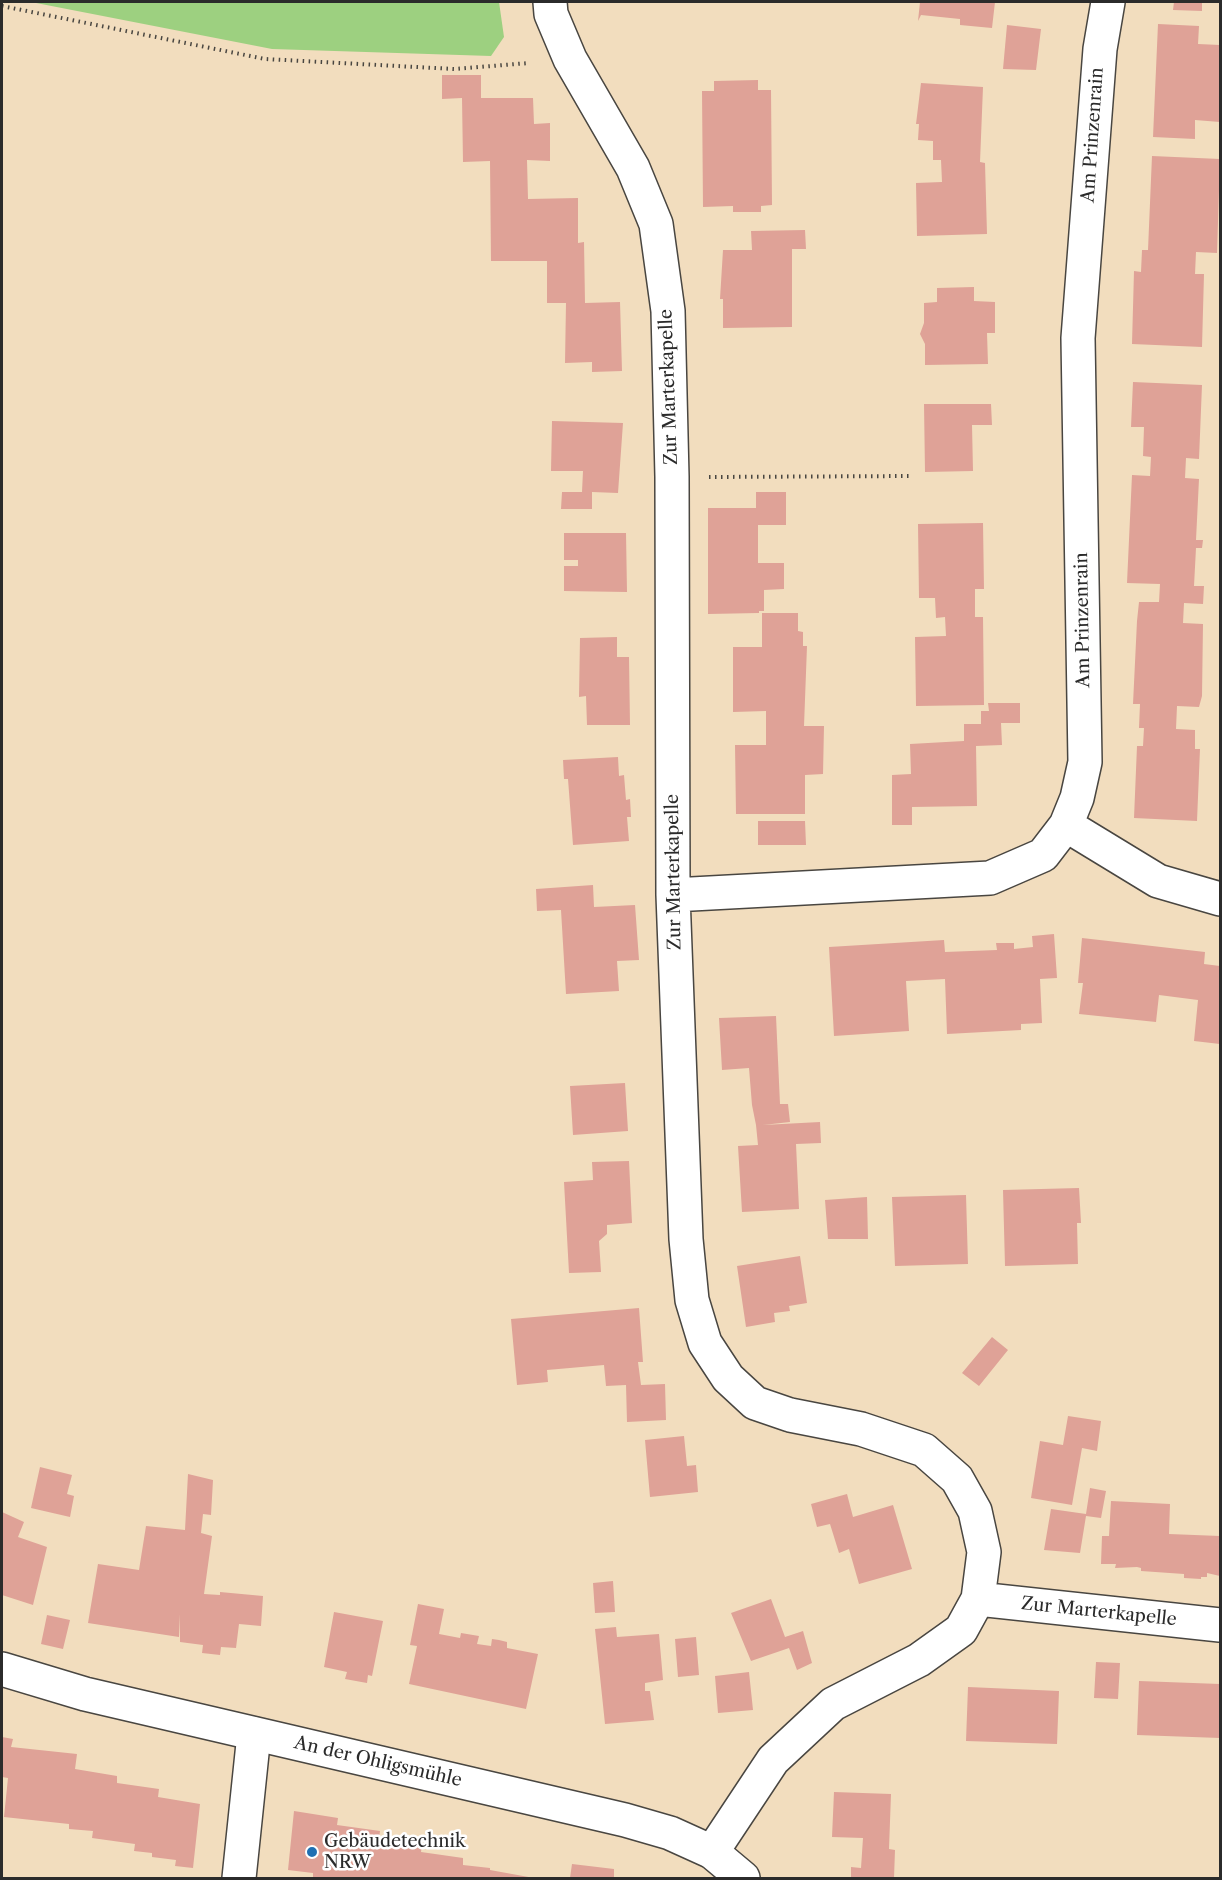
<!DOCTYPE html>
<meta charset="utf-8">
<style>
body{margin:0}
#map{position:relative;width:1222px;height:1880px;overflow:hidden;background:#f2ddbe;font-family:"Libre Caslon Text",serif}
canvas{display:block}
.frame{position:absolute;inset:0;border:3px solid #2b2b2b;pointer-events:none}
</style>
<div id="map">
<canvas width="1222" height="1880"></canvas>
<div class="frame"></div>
</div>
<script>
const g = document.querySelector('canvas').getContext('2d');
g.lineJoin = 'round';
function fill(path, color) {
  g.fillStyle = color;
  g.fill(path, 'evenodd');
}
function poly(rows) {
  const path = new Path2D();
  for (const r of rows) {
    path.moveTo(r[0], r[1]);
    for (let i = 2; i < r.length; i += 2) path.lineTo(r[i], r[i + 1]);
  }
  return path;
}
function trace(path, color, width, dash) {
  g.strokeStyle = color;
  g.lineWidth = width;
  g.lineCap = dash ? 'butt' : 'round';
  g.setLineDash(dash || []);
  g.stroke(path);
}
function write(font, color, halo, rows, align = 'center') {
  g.font = font + ' "Libre Caslon Text",serif';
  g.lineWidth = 5;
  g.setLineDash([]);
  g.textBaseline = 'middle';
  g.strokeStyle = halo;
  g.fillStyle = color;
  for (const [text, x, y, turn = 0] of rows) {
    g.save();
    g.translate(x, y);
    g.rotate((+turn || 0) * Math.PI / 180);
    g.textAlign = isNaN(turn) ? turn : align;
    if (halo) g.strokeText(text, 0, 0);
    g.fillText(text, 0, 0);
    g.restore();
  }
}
const green = poly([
 [31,2,499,2,504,37,491,56,272,49]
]);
const building = poly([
 [920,2,995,2,992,28,960,25,960,19,921,15,918,21],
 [1174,2,1202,2,1202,11,1173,10],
 [1158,24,1199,26,1198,44,1220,45,1220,122,1195,120,1195,139,1153,137],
 [1007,25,1041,29,1036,70,1003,69],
 [442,75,481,75,481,98,533,98,534,124,550,123,550,161,527,160,528,199,578,198,578,243,584,242,585,303,620,302,622,371,592,372,592,362,565,363,566,303,547,303,547,261,491,261,490,161,463,162,462,98,442,99],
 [758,80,758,90,771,90,772,205,761,206,761,212,733,212,733,206,703,207,702,91,714,91,714,81],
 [921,83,983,87,980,162,985,163,987,234,917,236,916,183,942,182,941,160,933,160,933,141,918,140,919,124,916,124],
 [1152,156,1220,159,1217,253,1196,252,1195,274,1204,274,1202,347,1132,344,1134,271,1141,272,1142,250,1148,250],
 [805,230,806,249,792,249,792,327,723,328,723,299,720,299,723,250,752,250,751,231],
 [974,287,974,301,995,302,995,333,987,333,988,364,925,365,925,344,920,334,924,323,924,303,937,302,937,288],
 [1133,382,1202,385,1199,459,1186,458,1185,478,1199,479,1196,540,1203,540,1202,548,1196,548,1194,586,1204,586,1203,604,1184,603,1183,623,1203,624,1202,696,1199,707,1177,706,1176,729,1195,730,1195,749,1200,749,1197,821,1134,818,1137,746,1143,746,1144,728,1139,728,1140,704,1133,704,1137,621,1139,602,1159,602,1160,584,1127,583,1132,475,1150,476,1151,457,1143,456,1144,427,1131,427],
 [924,404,991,404,992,425,972,425,973,471,925,472],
 [552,421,623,423,618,493,592,492,592,509,561,509,562,492,582,492,583,471,551,471],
 [756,492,786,492,786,525,758,525,758,563,784,563,784,589,764,590,764,611,759,611,759,613,708,614,708,508,756,508],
 [983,523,984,589,975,589,975,617,983,617,984,705,916,706,915,637,946,636,945,617,936,618,935,598,919,598,918,524],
 [564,533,626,533,627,592,564,591,564,566,578,566,578,560,564,560],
 [762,613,798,613,798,631,803,632,803,646,807,646,804,726,824,726,823,774,805,775,805,814,736,814,735,745,766,745,766,711,733,712,733,647,762,647],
 [617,637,617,657,629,657,630,725,587,725,586,696,579,697,580,638],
 [988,703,1020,703,1020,723,1001,723,1002,745,976,746,977,806,912,807,912,825,892,825,892,775,911,774,910,744,964,741,964,724,981,724,981,711,989,711],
 [618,757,619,776,624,775,626,800,630,799,631,817,627,817,629,841,573,845,568,779,564,779,563,760],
 [758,821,805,821,806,845,758,845],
 [593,885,594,907,635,905,639,960,617,961,619,991,566,994,561,910,537,911,536,889],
 [1054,934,1057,978,1040,979,1042,1023,1021,1024,1021,1030,947,1034,945,979,906,981,909,1031,834,1036,829,947,944,940,945,952,997,950,996,943,1014,943,1014,949,1033,947,1032,936],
 [1082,938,1205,952,1204,964,1220,966,1220,1044,1194,1041,1198,1000,1159,995,1156,1022,1079,1014,1083,983,1078,983],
 [776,1016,780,1104,788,1104,790,1122,763,1125,820,1122,821,1143,796,1144,799,1209,742,1212,738,1146,758,1145,756,1125,752,1105,749,1068,722,1070,719,1018],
 [625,1083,628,1131,573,1135,570,1086],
 [629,1161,632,1223,607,1225,607,1234,599,1241,601,1272,569,1273,564,1182,593,1180,592,1162],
 [1079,1188,1081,1223,1077,1223,1078,1264,1005,1266,1003,1190],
 [966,1195,968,1264,895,1266,892,1197],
 [867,1197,868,1239,828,1239,825,1200],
 [800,1256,807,1303,789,1306,790,1311,774,1313,775,1322,746,1327,737,1266],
 [639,1308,643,1362,638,1362,641,1385,665,1384,666,1420,627,1422,626,1385,606,1386,604,1365,547,1370,548,1382,517,1385,511,1319],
 [992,1337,1008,1350,979,1386,962,1373],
 [1068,1416,1101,1421,1097,1451,1082,1448,1072,1505,1031,1498,1040,1441,1063,1445],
 [684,1436,687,1466,696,1465,698,1492,650,1497,645,1440],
 [40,1467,72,1475,67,1494,74,1496,70,1517,31,1508],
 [188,1474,213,1480,211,1515,203,1514,201,1533,212,1536,204,1594,220,1595,220,1592,263,1596,261,1626,239,1624,236,1648,221,1647,220,1655,202,1653,203,1645,180,1642,180,1614,179,1637,88,1623,98,1564,139,1570,146,1526,185,1530],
 [1090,1488,1106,1491,1101,1518,1086,1516,1080,1553,1044,1550,1051,1509,1086,1514],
 [847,1494,853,1517,893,1505,912,1569,859,1584,849,1549,839,1553,830,1524,817,1527,811,1504],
 [1111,1501,1170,1504,1169,1534,1220,1536,1220,1576,1207,1573,1207,1577,1201,1577,1201,1579,1184,1578,1184,1574,1141,1571,1141,1568,1137,1567,1115,1568,1116,1564,1101,1564,1102,1536,1109,1536],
 [2,1512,24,1522,18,1537,47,1547,33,1605,2,1595],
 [613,1581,615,1612,595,1613,593,1583],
 [771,1599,785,1637,803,1631,812,1663,797,1670,789,1648,751,1661,731,1613],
 [418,1604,444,1609,439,1634,460,1638,461,1633,479,1636,477,1644,491,1646,492,1639,499,1640,507,1642,507,1648,538,1654,526,1709,409,1684,417,1646,410,1645],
 [334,1612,383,1621,372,1676,368,1675,367,1683,345,1679,347,1672,324,1667],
 [47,1615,70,1620,63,1649,41,1644],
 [616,1627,617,1637,659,1634,663,1680,645,1683,645,1691,650,1691,654,1720,605,1724,595,1629],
 [696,1637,699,1675,678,1677,675,1639],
 [1096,1662,1120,1663,1118,1699,1094,1698],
 [749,1672,753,1710,718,1713,715,1676],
 [1139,1681,1220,1684,1220,1738,1137,1735],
 [968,1687,1059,1691,1057,1744,966,1741],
 [2,1737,13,1739,11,1747,77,1754,75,1769,117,1776,117,1783,159,1789,158,1797,200,1804,193,1868,175,1866,176,1860,152,1857,152,1853,134,1851,135,1844,92,1838,93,1831,69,1829,69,1824,4,1817,8,1778,2,1777],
 [834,1792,891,1794,889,1849,895,1850,894,1878,851,1878,851,1867,861,1868,863,1838,832,1837],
 [294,1811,338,1818,337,1825,380,1831,379,1839,422,1845,421,1852,463,1858,463,1865,490,1868,490,1870,534,1878,313,1878,313,1873,288,1870],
 [572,1864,614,1869,614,1878,570,1878]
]);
const path = poly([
 [2,6,265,59,454,69,529,63],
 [709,477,912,476]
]);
const street = poly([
 [550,2,551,14,570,59,633,168,656,224,668,311,672,477,673,895,686,1239,692,1300,705,1343,728,1378,755,1403,790,1415,861,1429,924,1450,957,1479,975,1511,984,1552,978,1599,961,1630,919,1660,833,1704,773,1760,712,1852],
 [1066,825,1158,881,1220,899],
 [673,895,990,878,1043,855,1066,825,1077,798,1085,762,1078,338,1100,49,1108,2],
 [978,1599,1220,1625],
 [239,1878,254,1734]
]);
const secondary = poly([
 [2,1669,85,1694,625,1820,670,1833,712,1852,743,1878]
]);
const markers = [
 [312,1852,6,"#1f6fb2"]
];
const streetNames = [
 ["Am Prinzenrain",1093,135,-86],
 ["Zur Marterkapelle",669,387,-92],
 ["Am Prinzenrain",1083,620,-91],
 ["Zur Marterkapelle",674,872,-91],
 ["Zur Marterkapelle",1099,1612,6],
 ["An der Ohligsmühle",378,1762,13]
];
const poiNames = [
 ["Gebäudetechnik",324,1842],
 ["NRW",324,1863]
];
fill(green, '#9dd080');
fill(building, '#dfa297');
trace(street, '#494641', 36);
trace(secondary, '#494641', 36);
trace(path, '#494641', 4, [1.5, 4.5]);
trace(street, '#fff', 33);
trace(secondary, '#fff', 33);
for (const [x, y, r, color] of markers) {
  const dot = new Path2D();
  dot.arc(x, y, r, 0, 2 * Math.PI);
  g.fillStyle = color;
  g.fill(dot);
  trace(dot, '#fff', 2);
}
write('18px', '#2b2b2b', '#fff', streetNames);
write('18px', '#2b2b2b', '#fff', poiNames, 'left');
</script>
